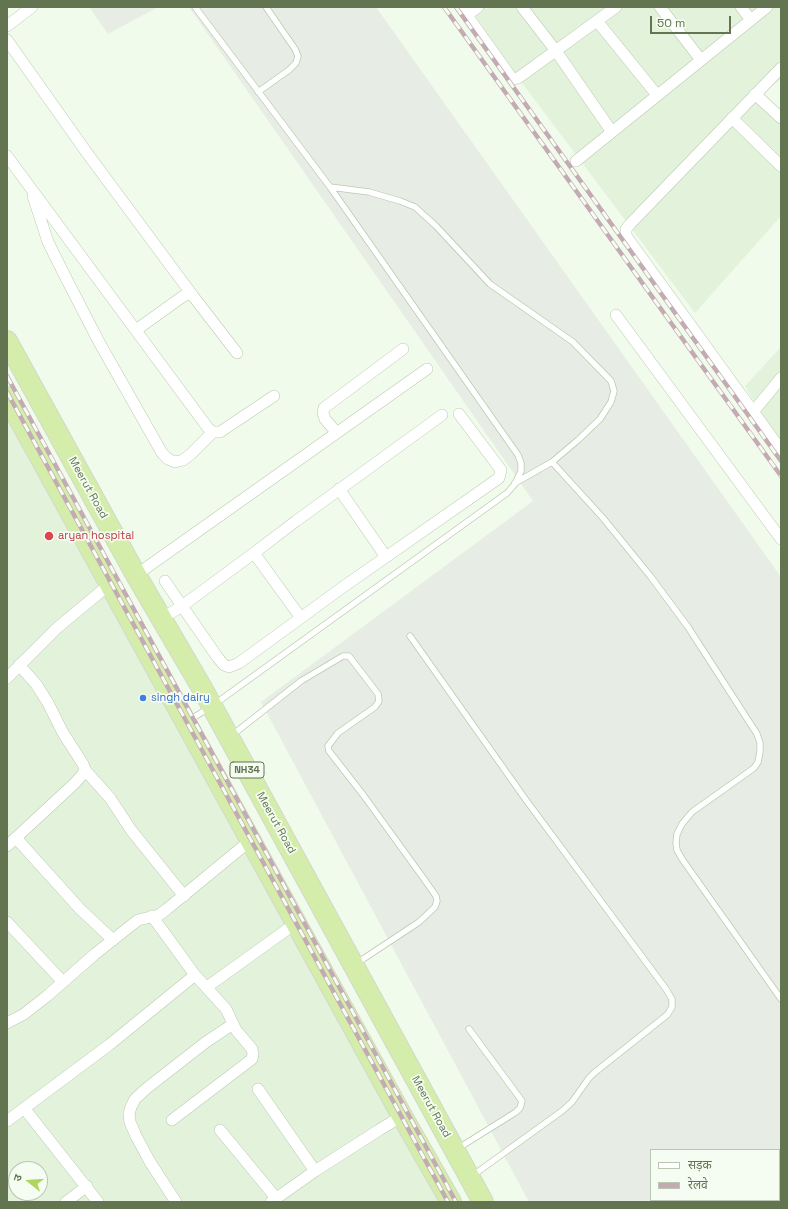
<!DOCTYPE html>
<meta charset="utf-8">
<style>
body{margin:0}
#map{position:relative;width:788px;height:1209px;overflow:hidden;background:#f0fbec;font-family:"Space Grotesk","Noto Sans Devanagari",sans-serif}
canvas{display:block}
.frame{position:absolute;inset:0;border:8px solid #637451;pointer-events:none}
.legend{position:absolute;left:650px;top:1149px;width:130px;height:52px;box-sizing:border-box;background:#f5fdf2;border:1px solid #bbc6b2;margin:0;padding:5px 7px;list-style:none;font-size:12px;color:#637451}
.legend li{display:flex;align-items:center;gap:8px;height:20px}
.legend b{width:20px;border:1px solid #bbc6b2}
.north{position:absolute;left:8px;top:1161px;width:40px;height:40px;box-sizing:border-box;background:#f5fdf2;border:1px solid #bbc6b2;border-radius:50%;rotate:287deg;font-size:11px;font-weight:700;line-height:16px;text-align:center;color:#637451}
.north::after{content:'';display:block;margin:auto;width:14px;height:18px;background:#afd65f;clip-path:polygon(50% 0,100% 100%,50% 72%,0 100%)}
.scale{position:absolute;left:650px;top:16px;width:81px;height:18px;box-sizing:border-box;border:2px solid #637451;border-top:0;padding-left:5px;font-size:12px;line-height:14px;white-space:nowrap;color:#637451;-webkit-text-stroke:3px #f5fdf2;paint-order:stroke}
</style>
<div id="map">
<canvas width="788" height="1209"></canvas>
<div class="frame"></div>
<ul class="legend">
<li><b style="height:5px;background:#fff"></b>सड़क</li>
<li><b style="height:5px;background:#c4aab3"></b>रेलवे</li>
</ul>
<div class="north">उ</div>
<div class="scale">50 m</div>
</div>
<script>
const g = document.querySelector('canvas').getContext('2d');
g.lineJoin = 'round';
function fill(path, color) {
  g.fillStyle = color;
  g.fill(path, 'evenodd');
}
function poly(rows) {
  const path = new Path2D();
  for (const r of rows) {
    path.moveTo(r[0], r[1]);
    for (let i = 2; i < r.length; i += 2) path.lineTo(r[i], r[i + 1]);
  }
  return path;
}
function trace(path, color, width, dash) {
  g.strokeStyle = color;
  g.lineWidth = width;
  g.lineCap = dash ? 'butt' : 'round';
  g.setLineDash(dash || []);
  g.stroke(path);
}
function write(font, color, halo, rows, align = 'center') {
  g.font = font + ' "Space Grotesk",sans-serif';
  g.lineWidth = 3.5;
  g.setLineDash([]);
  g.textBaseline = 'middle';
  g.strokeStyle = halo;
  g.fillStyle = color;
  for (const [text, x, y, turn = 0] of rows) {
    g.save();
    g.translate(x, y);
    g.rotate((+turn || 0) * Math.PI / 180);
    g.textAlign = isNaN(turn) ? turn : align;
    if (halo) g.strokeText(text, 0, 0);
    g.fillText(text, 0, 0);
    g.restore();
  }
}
const residential = poly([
 [469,7,781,7,781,79,762,94,781,110,781,216,695,313,522,83],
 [781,347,781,448,745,386],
 [7,402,449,1202,7,1202],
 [16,1169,40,1169,40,1193,16,1193]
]);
const industrial = poly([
 [89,7,158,7,108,34],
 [189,7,376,7,781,577,781,1202,529,1202,261,702,533,501],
 [651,1150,779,1150,779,1200,651,1200]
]);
const lane = poly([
 [258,92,289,70,296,63,298,56,295,49,266,7],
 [330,187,369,192,400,201,415,207,436,226,490,284,573,342,611,381,614,391,611,402,600,419,578,440,552,462,515,483],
 [552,462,603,518,651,577,688,627,757,734,760,743,760,752,758,762,754,768,692,812,682,824,677,834,676,843,677,850,682,859,781,999],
 [410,636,526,800,666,989,672,999,672,1007,667,1015,594,1073,589,1078,572,1102,562,1111,472,1176],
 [188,721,212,706,507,493,515,484,521,471,521,463,518,455,330,187,195,7],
 [231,736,301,681,343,656,349,656,378,694,379,701,375,707,338,733,328,746,329,751,364,796,424,879,436,896,437,901,435,907,419,922,357,963],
 [457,1149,516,1112,520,1108,522,1101,469,1029]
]);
const street = poly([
 [461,7,511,77,514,79,518,78,525,73,616,7],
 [522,7,556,51,612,132],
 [660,7,701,60],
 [741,7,751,20],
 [467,15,478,7],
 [597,21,657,95],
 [7,26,32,7],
 [7,40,87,153,193,296],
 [781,68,631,223,626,229,626,236,781,450],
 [755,94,781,118],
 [732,118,781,166],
 [7,156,208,428,213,432,220,432,274,396],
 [576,161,767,7],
 [33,196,48,242,67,280,99,342,162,453,168,459,175,462,183,460,191,454,213,432],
 [616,315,781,539],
 [136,330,182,297,187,294,193,296,237,353],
 [753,412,781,378],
 [336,432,325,419,323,413,324,408,403,349],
 [339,489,386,557],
 [254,553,301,618],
 [136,575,427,369],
 [165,581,182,606,254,553,296,521,442,415],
 [161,619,182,606,218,658,224,665,229,667,239,663,343,587,499,478,501,470,459,414],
 [7,678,57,628,110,584],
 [85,770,110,798,131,830,184,896],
 [16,838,80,909,113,940],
 [7,846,75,783,82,775,85,770,83,764,63,733,48,703,36,684,19,665],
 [152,916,195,975,226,1009,236,1030,252,1049,253,1054,252,1059,172,1120],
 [7,922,63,982],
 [207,987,296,923],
 [7,1023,24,1014,47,996,95,954,138,920,159,915,167,909,251,840],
 [258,1089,315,1171],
 [24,1108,98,1202],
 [7,1121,109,1045,195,975],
 [220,1130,276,1198],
 [66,1202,87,1186],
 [176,1202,150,1162,136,1136,130,1122,129,1114,131,1107,135,1099,147,1088,206,1042,233,1024],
 [271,1202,315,1171,379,1130,402,1116]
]);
const highway = poly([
 [7,341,136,575,202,688,483,1202],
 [7,397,402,1116,451,1202]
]);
const rail = poly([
 [444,7,781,476],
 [456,7,781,461],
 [7,376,456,1202],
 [7,392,448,1202]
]);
const markers = [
 [49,536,5,"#e0444e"],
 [143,698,4,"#3f7fe0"]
];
const shields = [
 [247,770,34]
];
const shieldNames = [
 ["NH34",247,770]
];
const streetNames = [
 ["Meerut Road",88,488,61],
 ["Meerut Road",276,823,61],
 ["Meerut Road",431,1107,61]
];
const healthNames = [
 ["aryan hospital",58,536]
];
const shopNames = [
 ["singh dairy",151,698]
];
fill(residential, '#e3f2db');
fill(industrial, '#e7ede4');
trace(lane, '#bbcaaf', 7);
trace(street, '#bbcaaf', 12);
trace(highway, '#d3d8ce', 22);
trace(lane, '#fff', 5.5);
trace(street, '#fff', 11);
trace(highway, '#d4edaa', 20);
trace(rail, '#c4aab3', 4.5);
trace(rail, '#f5fdf2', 3, [9]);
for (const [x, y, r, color] of markers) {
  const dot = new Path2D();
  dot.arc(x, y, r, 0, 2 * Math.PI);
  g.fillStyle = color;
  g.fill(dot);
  trace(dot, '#f5fdf2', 1.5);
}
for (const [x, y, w] of shields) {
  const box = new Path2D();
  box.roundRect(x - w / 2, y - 8, w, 16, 3);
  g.fillStyle = '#f5fdf2';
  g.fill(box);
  trace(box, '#637451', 1);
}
write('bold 10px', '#637451', null, shieldNames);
write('11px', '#637451', '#f5fdf2', streetNames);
write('11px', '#be3a42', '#f5fdf2', healthNames, 'left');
write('11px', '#366cbe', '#f5fdf2', shopNames, 'left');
</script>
